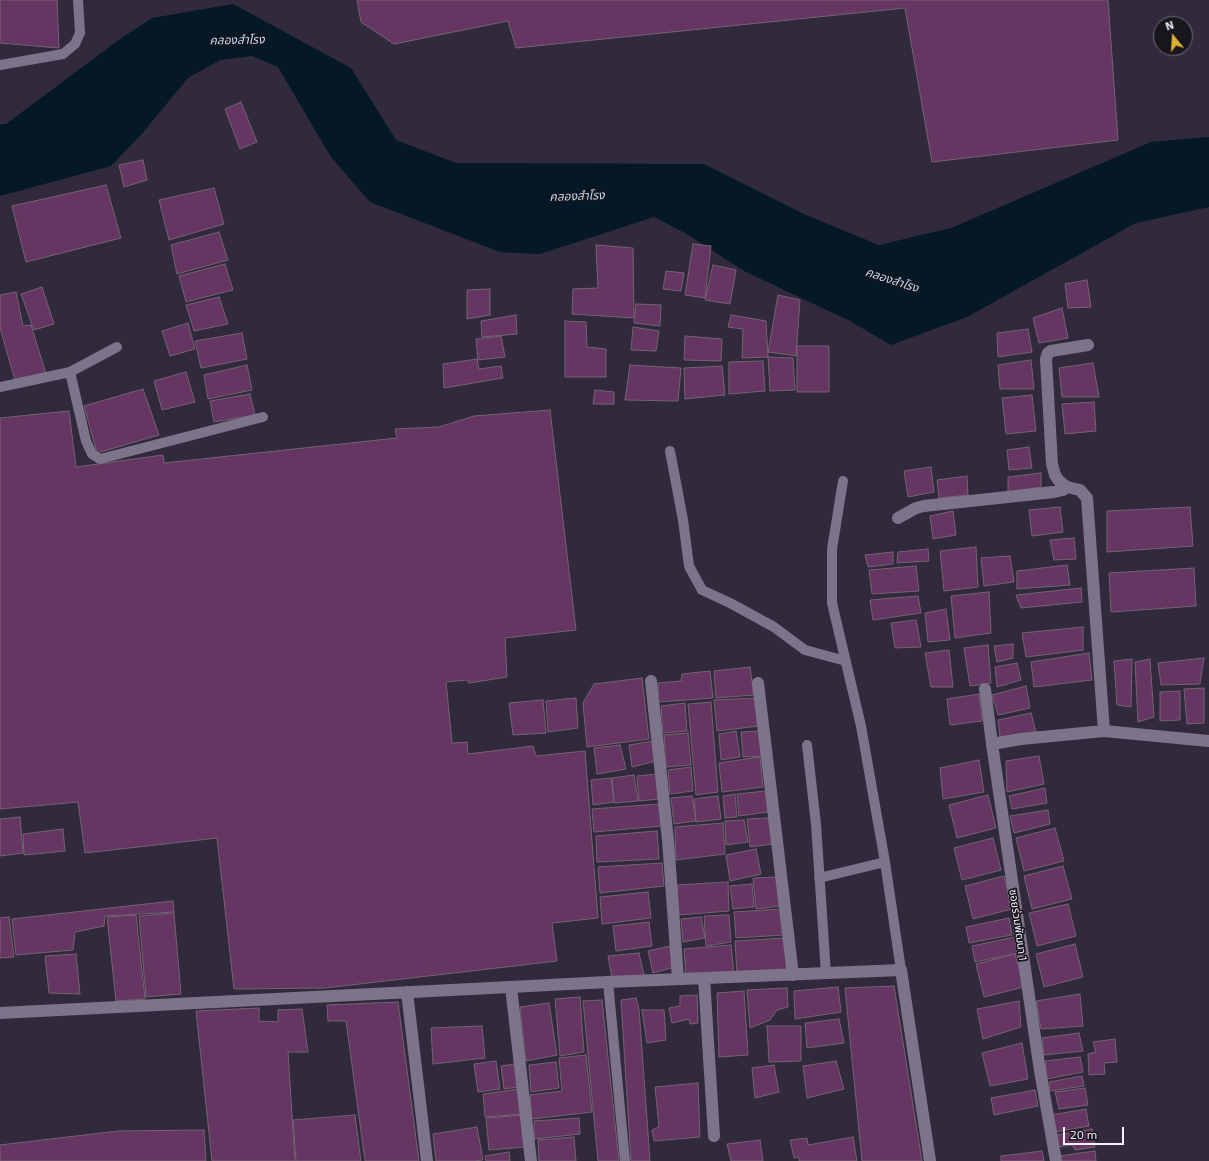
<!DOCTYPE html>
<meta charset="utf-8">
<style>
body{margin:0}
#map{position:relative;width:1209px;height:1161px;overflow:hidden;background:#312a3d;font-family:"Exo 2",sans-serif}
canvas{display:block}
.north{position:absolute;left:1153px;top:16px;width:40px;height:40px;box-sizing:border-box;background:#18151d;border:1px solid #706d77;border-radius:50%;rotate:342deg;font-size:11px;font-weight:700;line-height:16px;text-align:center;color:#f5f1fe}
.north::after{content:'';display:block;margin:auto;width:14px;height:18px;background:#deb133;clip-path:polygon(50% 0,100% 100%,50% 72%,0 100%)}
.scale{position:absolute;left:1063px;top:1127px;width:61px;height:18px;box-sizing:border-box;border:2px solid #f5f1fe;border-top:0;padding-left:5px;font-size:12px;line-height:14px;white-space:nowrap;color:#f5f1fe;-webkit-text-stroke:3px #18151d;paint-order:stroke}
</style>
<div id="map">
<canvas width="1209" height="1161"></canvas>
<div class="north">N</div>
<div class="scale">20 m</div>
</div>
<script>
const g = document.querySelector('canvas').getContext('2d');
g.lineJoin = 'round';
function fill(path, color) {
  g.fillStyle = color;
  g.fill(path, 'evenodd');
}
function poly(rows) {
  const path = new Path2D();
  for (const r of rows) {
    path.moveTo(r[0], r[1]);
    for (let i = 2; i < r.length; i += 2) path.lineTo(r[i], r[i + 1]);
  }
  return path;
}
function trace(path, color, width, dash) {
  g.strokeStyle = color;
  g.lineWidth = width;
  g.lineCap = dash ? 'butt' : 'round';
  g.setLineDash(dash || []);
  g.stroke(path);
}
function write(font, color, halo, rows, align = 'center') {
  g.font = font + ' "Exo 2","Noto Sans Thai",sans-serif';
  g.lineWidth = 3.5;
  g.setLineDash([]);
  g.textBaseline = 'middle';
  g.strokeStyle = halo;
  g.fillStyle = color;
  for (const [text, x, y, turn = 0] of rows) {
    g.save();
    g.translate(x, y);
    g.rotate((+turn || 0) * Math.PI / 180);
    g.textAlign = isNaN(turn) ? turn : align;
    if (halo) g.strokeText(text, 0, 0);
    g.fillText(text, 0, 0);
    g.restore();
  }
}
const water = poly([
 [233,4,351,68,396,140,456,163,704,164,806,215,879,245,951,228,1151,142,1209,137,1209,207,1136,223,967,317,891,345,850,321,744,271,685,233,654,217,540,254,500,252,370,202,331,157,278,67,252,56,220,60,188,78,140,136,111,166,0,196,0,124,6,124,120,39,152,18]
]);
const building = poly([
 [0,0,57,0,59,48,0,43,0,0],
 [357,0,1108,0,1118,140,932,162,905,8,516,48,508,21,394,44,361,22,357,0],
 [241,102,257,142,240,149,225,109,241,102],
 [143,160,147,180,124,187,119,165,143,160],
 [106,185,121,238,26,262,12,206,106,185],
 [214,188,224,224,169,240,159,200,214,188],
 [219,232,228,260,177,274,171,245,219,232],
 [693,244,711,246,705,298,685,295,693,244],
 [596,245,633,248,634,318,572,314,573,289,598,288,596,245],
 [225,264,233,290,186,302,179,276,225,264],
 [713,265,736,270,730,304,705,300,713,265],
 [666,271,684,273,681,291,663,289,666,271],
 [1087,280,1091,307,1068,308,1065,284,1087,280],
 [42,287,54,324,34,330,21,294,42,287],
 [490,289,490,315,467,319,467,290,490,289],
 [16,292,23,326,31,325,46,374,15,380,0,328,0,295,16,292],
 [778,295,800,300,796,356,768,352,778,295],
 [219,297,228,324,194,331,186,305,219,297],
 [636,304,661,305,660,326,634,323,636,304],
 [1062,308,1068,338,1039,343,1033,318,1062,308],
 [516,315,517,334,482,337,481,321,516,315],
 [731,315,766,321,768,357,742,358,743,329,728,327,731,315],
 [565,321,586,322,587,347,606,349,606,377,565,377,565,321],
 [188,323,195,349,170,356,162,331,188,323],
 [633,327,659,331,656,351,631,350,633,327],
 [1028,329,1032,352,998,357,997,333,1028,329],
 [242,333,247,359,201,368,195,341,242,333],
 [501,336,505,357,478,360,476,339,501,336],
 [685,336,722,339,721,361,684,360,685,336],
 [797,346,829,346,829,392,797,392,797,346],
 [768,357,793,358,795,390,770,391,768,357],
 [477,359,479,369,501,366,503,378,444,388,443,364,477,359],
 [1031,360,1034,389,1000,389,998,365,1031,360],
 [763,361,765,391,729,394,729,362,763,361],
 [1093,363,1099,397,1062,397,1059,368,1093,363],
 [247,365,252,390,208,399,204,375,247,365],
 [630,365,681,368,678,401,625,400,630,365],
 [722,366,725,395,685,399,684,368,722,366],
 [186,372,195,402,162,410,154,381,186,372],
 [143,389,159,435,97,453,84,406,143,389],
 [595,390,614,392,614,404,593,404,595,390],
 [250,394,255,415,214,422,210,401,250,394],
 [1032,395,1036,431,1006,434,1002,398,1032,395],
 [1094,402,1096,431,1065,434,1062,404,1094,402],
 [550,410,576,630,505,638,507,677,469,683,467,680,446,682,452,743,467,742,468,754,533,746,536,756,585,751,598,918,552,923,557,961,325,988,234,989,217,838,85,853,78,802,0,809,0,418,69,411,76,467,163,455,164,463,397,438,395,429,439,427,474,416,550,410],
 [1029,447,1032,468,1009,470,1007,450,1029,447],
 [931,467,934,492,908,497,904,471,931,467],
 [1041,473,1041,487,1008,492,1008,477,1041,473],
 [967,476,968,495,939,498,937,480,967,476],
 [1060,507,1063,532,1032,536,1029,510,1060,507],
 [1190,507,1193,546,1107,552,1107,511,1190,507],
 [953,511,956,535,933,539,930,516,953,511],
 [1074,538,1076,559,1054,560,1050,540,1074,538],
 [976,547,978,587,944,591,940,551,976,547],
 [928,549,929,561,897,563,898,552,928,549],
 [893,552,893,564,868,567,865,555,893,552],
 [1010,556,1014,582,984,586,981,558,1010,556],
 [1067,565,1070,585,1017,589,1017,571,1067,565],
 [916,566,919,591,872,594,869,570,916,566],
 [1194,568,1196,606,1111,612,1109,573,1194,568],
 [1081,588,1082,602,1021,608,1016,595,1081,588],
 [989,592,991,633,955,638,951,596,989,592],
 [918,596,921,613,873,620,870,600,918,596],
 [946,609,950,640,928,642,925,613,946,609],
 [916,620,921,647,895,648,891,623,916,620],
 [1083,627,1083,650,1026,657,1022,633,1083,627],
 [1013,644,1013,658,997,662,994,646,1013,644],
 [988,645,991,683,970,686,964,648,988,645],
 [949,650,953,687,931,687,925,653,949,650],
 [1089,653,1092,680,1034,687,1031,662,1089,653],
 [1204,658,1200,684,1161,685,1158,663,1204,658],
 [1132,659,1131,707,1117,705,1114,661,1132,659],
 [1150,659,1154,717,1138,722,1135,662,1150,659],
 [1017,663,1021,680,997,687,995,667,1017,663],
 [750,667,754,695,716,698,714,671,750,667],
 [710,671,713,698,658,702,658,683,681,681,682,674,710,671],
 [642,678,649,739,587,747,583,703,594,684,642,678],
 [1026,686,1030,708,998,715,992,695,1026,686],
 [1204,688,1204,723,1187,724,1184,689,1204,688],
 [1180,691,1180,720,1160,721,1160,692,1180,691],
 [979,694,982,721,950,725,947,699,979,694],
 [576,698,578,728,548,732,546,701,576,698],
 [756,698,759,726,717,731,714,700,756,698],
 [543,700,546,733,513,735,509,703,543,700],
 [711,702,718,792,696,795,688,704,711,702],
 [685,703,687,731,663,733,661,706,685,703],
 [1031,713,1036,732,1000,737,998,720,1031,713],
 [736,731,740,757,721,760,719,734,736,731],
 [761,731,764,756,743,757,741,732,761,731],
 [688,733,691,765,666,767,664,735,688,733],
 [653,741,656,761,632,767,629,745,653,741],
 [620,745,626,769,597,774,594,748,620,745],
 [1039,756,1044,784,1007,792,1006,761,1039,756],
 [760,757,763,787,722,792,719,763,760,757],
 [979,760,984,792,943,799,940,768,979,760],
 [691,767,693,791,670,794,668,770,691,767],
 [657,774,659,799,639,801,637,776,657,774],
 [634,775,638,801,614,803,612,778,634,775],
 [611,778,614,802,593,805,591,780,611,778],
 [1045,788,1047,803,1012,809,1009,796,1045,788],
 [766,791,768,812,739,816,737,794,766,791],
 [735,794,737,817,725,818,723,796,735,794],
 [988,795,996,828,957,838,949,805,988,795],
 [692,796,696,821,674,824,671,798,692,796],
 [718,796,721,819,696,822,694,799,718,796],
 [659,804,661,826,594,832,592,809,659,804],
 [1048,810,1050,824,1014,833,1010,816,1048,810],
 [20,817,23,853,0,856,0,819,20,817],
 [768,818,773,844,750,847,747,819,768,818],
 [744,820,748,842,726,845,725,821,744,820],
 [723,823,725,854,676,860,675,827,723,823],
 [1055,828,1064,861,1024,871,1016,838,1055,828],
 [63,829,65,851,24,855,23,834,63,829],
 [657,831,659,859,597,862,596,836,657,831],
 [993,838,1001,870,962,880,954,848,993,838],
 [756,849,761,874,730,881,726,855,756,849],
 [662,863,664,886,600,893,598,867,662,863],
 [1063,866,1072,899,1032,909,1024,876,1063,866],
 [1004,876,1012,909,973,919,965,886,1004,876],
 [777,877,780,906,756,909,753,878,777,877],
 [728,882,729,911,678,915,677,885,728,882],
 [752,884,754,907,733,909,730,886,752,884],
 [648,892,651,918,602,924,600,897,648,892],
 [173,901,174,912,105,916,104,926,75,932,73,950,16,955,12,919,173,901],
 [1068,904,1076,936,1037,946,1029,913,1068,904],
 [781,909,784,935,736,938,734,912,781,909],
 [174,913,181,994,146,997,139,916,174,913],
 [136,915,145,999,116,1001,107,917,136,915],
 [729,915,731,942,706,946,704,916,729,915],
 [9,917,14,957,0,958,0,918,9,917],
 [701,917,705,938,683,942,681,919,701,917],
 [1009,918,1012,935,969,943,966,927,1009,918],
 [649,922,652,946,616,951,613,926,649,922],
 [1015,937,1019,953,975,962,972,946,1015,937],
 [785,938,788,971,737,973,735,941,785,938],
 [1075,944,1083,977,1044,987,1036,954,1075,944],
 [731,945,734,974,686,977,684,949,731,945],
 [670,946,675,967,653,973,648,951,670,946],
 [639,953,644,975,612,979,608,956,639,953],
 [76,954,80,994,49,993,45,956,76,954],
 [1015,954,1024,987,984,997,976,964,1015,954],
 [894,986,922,1161,862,1161,845,988,894,986],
 [838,987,841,1012,795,1019,794,991,838,987],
 [787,988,788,1007,777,1010,770,1020,750,1028,747,990,787,988],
 [744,991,748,1055,719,1057,717,993,744,991],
 [1080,994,1083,1026,1041,1029,1036,1001,1080,994],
 [697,995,698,1023,690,1024,689,1019,672,1023,669,1008,680,1006,680,996,697,995],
 [580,997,584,1052,560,1056,555,999,580,997],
 [636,998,639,1009,650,1161,631,1161,621,1000,636,998],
 [602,1000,619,1161,598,1161,583,1001,602,1000],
 [1019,1001,1021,1027,983,1039,977,1009,1019,1001],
 [398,1002,419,1161,365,1161,346,1021,328,1021,327,1005,398,1002],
 [549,1003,557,1055,526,1061,520,1007,549,1003],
 [259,1008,259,1021,278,1022,278,1010,302,1009,308,1052,288,1052,295,1161,212,1161,196,1011,259,1008],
 [642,1010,664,1010,666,1040,647,1043,642,1010],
 [839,1019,844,1043,807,1048,805,1023,839,1019],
 [482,1026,485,1058,433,1064,431,1028,482,1026],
 [767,1026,801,1026,801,1061,769,1062,767,1026],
 [1079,1033,1083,1051,1044,1055,1042,1038,1079,1033],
 [1115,1039,1117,1062,1104,1063,1105,1074,1089,1075,1088,1054,1096,1052,1093,1042,1115,1039],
 [1022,1043,1028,1079,990,1086,982,1053,1022,1043],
 [586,1055,592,1112,532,1119,530,1095,562,1091,559,1058,586,1055],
 [1080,1057,1083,1072,1047,1079,1045,1061,1080,1057],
 [496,1061,500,1089,478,1092,474,1064,496,1061],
 [836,1061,844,1089,807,1098,803,1066,836,1061],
 [556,1062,559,1088,531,1092,529,1065,556,1062],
 [515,1064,518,1087,504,1089,501,1066,515,1064],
 [774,1065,779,1092,755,1098,752,1068,774,1065],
 [1082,1076,1084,1086,1050,1091,1049,1082,1082,1076],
 [698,1083,700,1137,654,1141,652,1130,659,1127,655,1087,698,1083],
 [1085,1088,1088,1105,1059,1109,1055,1092,1085,1088],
 [519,1089,523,1114,485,1117,483,1094,519,1089],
 [1035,1090,1038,1106,994,1115,991,1098,1035,1090],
 [1086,1109,1089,1126,1054,1132,1051,1115,1086,1109],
 [355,1115,361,1161,296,1161,293,1120,355,1115],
 [523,1115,526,1147,489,1150,486,1118,523,1115],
 [579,1118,580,1134,534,1139,534,1121,579,1118],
 [477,1127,483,1160,474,1161,436,1161,433,1134,477,1127],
 [1092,1129,1095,1147,1075,1150,1072,1145,1058,1147,1057,1135,1092,1129],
 [204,1130,206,1161,0,1161,0,1145,118,1131,204,1130],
 [574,1137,576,1161,539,1161,538,1140,574,1137],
 [853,1137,857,1161,799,1161,799,1157,794,1158,790,1140,807,1138,808,1145,853,1137],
 [760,1140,763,1161,731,1161,727,1144,760,1140],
 [1042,1151,1044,1161,1001,1161,1001,1156,1042,1151],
 [1095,1151,1096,1161,1060,1161,1059,1156,1095,1151],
 [509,1152,510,1161,486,1161,485,1156,509,1152]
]);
const service = poly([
 [0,65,63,54,75,44,80,33,78,0],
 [70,372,86,441,92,454,100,459,263,417],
 [0,387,70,372,117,347],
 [670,451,683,520,689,566,702,590,730,603,774,627,805,650,846,661],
 [807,745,816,824,826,974],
 [885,862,901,970],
 [819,878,885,862,861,726,832,603,832,549,843,481],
 [608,982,625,1161]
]);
const minor = poly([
 [1088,345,1051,351,1048,353,1046,359,1052,464,1055,475,1059,481,1067,487,1080,490,1087,498,1104,731],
 [898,518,916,508,924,506,1054,492,1063,490,1067,487],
 [651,681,668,840,678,979],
 [758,683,793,975],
 [985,689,992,744,1040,1071,1056,1161],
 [992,744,1021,739,1104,731,1209,741],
 [704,978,714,1136],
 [511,987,531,1161],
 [407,992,427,1161],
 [0,1013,608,982,901,970,930,1161]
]);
const streetNames = [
 ["ซอยร่วมพัฒนา 1",1018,925,82]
];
const waterNames = [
 ["คลองสำโรง",237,40,-1],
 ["คลองสำโรง",577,196,-2],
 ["คลองสำโรง",892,280,18]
];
fill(water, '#051826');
fill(building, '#663662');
trace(building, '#756273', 1);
trace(service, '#7c748b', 10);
trace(minor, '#7c748b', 12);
write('11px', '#f5f1fe', '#18151d', streetNames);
write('italic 12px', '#bcdcf6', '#18151d', waterNames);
</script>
